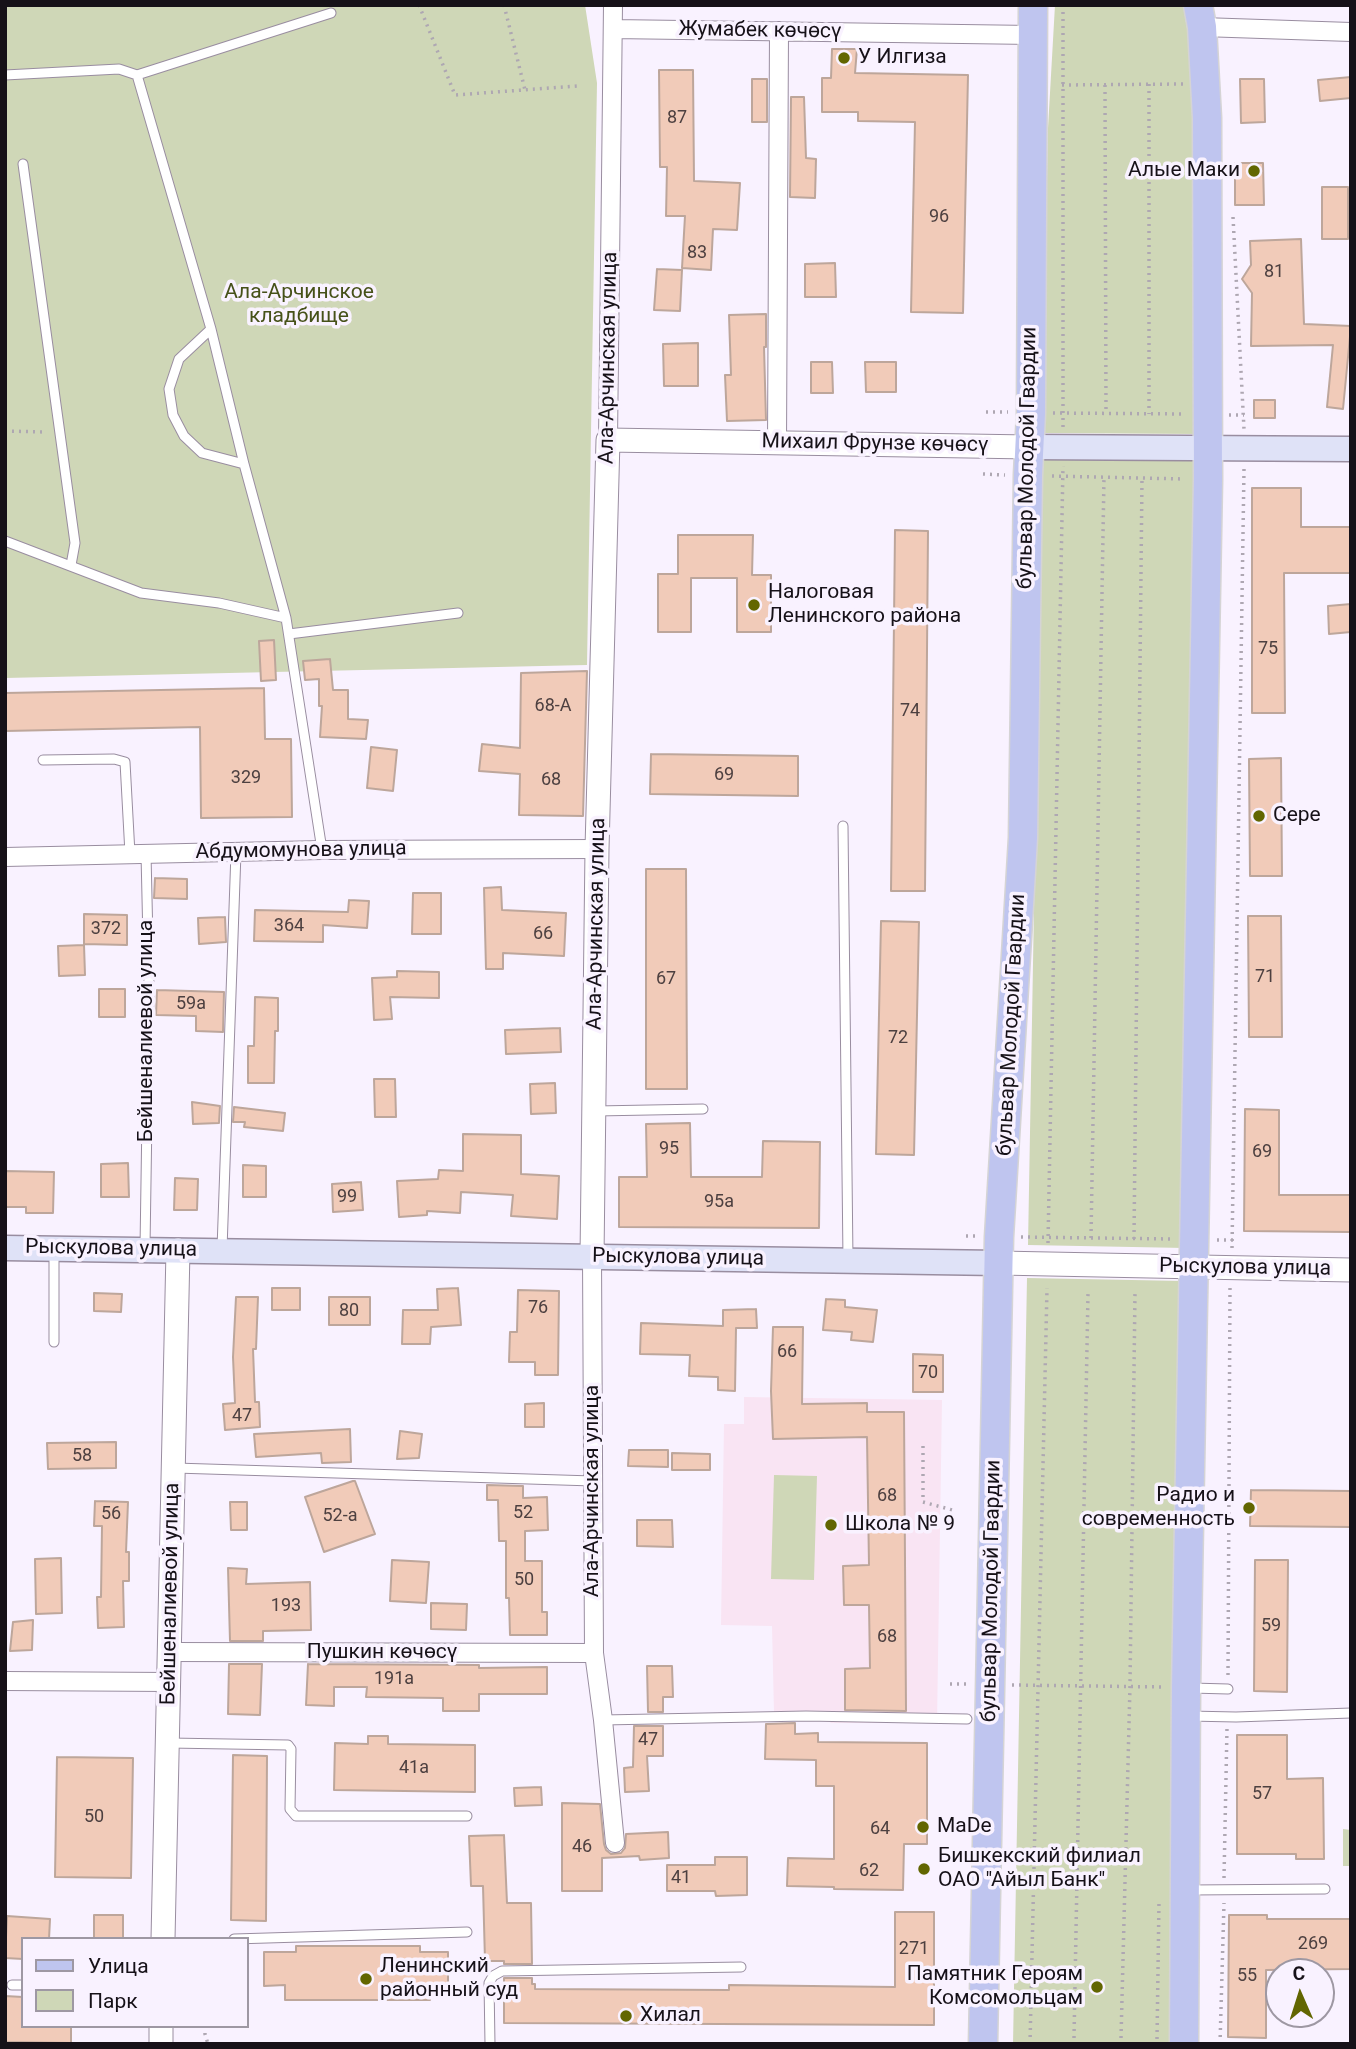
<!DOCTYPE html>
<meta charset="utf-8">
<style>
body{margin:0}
#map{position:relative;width:1356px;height:2049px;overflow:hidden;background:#f9f2ff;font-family:Roboto,sans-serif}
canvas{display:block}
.frame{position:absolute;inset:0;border:7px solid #161118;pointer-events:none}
.legend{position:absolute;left:21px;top:1937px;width:228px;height:91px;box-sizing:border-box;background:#f9f2ff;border:2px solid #9e98a3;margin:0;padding:9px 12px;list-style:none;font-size:21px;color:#161118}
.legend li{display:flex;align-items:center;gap:14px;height:35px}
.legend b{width:35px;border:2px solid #9e98a3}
.north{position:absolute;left:1265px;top:1958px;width:70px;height:70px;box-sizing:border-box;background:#f9f2ff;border:2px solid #9e98a3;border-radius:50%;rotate:357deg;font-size:19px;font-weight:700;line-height:28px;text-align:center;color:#161118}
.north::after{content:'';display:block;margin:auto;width:24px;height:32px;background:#626601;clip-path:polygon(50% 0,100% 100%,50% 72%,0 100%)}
</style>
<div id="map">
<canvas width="1356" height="2049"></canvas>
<div class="frame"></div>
<ul class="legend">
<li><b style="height:9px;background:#bfc5ef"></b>Улица</li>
<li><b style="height:19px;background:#cfd7b7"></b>Парк</li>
</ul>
<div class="north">С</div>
</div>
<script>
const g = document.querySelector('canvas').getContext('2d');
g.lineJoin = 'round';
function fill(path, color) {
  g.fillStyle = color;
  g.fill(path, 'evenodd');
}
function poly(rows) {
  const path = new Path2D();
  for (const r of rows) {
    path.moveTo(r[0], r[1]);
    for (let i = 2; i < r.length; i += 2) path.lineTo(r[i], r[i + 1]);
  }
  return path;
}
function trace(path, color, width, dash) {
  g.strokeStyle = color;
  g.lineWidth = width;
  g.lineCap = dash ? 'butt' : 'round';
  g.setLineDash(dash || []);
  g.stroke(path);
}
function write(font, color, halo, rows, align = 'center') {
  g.font = font + ' Roboto,sans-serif';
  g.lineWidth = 7;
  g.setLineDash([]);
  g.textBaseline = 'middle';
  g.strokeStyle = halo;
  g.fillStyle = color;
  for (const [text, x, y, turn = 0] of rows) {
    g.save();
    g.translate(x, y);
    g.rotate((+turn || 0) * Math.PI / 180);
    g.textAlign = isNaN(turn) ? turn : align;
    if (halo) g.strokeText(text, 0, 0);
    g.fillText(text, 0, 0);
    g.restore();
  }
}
const education = poly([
 [744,1397,942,1400,937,1723,831,1723,825,1717,774,1713,772,1626,721,1625,724,1424,744,1424]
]);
const green = poly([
 [5,5,585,5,597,83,587,665,5,678],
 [1055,5,1183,5,1196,81,1199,434,1042,433,1048,128],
 [1042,457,1199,460,1185,1248,1028,1245],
 [1027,1278,1184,1281,1170,2044,1013,2044],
 [774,1475,817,1476,814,1580,771,1579],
 [1343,1829,1351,1830,1351,1866,1343,1866]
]);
const building = poly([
 [832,49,857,49,855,73,968,75,963,313,911,312,915,122,858,121,858,112,822,112,822,78,831,78,832,49],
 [659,70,693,70,694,181,740,183,737,230,713,229,711,270,682,268,685,216,666,216,667,167,660,167,659,70],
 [1351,77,1351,98,1320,101,1318,80,1351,77],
 [752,79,767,79,767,122,752,122,752,79],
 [1240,79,1264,79,1265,122,1241,123,1240,79],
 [791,97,804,97,806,158,816,159,815,198,790,197,791,97],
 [1235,163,1263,163,1264,205,1235,205,1235,163],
 [1322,187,1348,187,1348,239,1322,239,1322,187],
 [1301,239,1304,324,1351,326,1343,409,1327,407,1333,345,1251,346,1252,293,1242,279,1251,265,1250,241,1301,239],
 [835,263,836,297,805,297,805,264,835,263],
 [657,269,682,270,680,311,654,310,657,269],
 [766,314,766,347,764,347,766,420,727,421,725,375,731,375,729,315,766,314],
 [698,343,698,386,664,386,663,344,698,343],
 [811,362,832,362,833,393,811,393,811,362],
 [865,362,896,362,896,392,866,392,865,362],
 [1254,400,1275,400,1275,418,1254,418,1254,400],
 [1252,488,1301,488,1301,527,1351,527,1351,573,1284,573,1285,713,1252,713,1252,488],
 [895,530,928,531,925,891,891,891,895,530],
 [678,535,753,535,752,575,771,575,771,632,737,632,737,578,691,578,691,632,658,632,658,574,678,574,678,535],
 [1351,604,1351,632,1329,634,1328,606,1351,604],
 [274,640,276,680,261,681,259,641,274,640],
 [330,659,333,690,348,690,348,719,368,720,366,739,320,737,322,706,319,706,319,679,305,680,303,661,330,659],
 [587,671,583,816,519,815,520,774,479,771,482,744,520,748,521,673,587,671],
 [264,688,265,739,291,739,292,817,201,818,200,727,5,731,5,693,264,688],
 [371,747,397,750,393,791,367,788,371,747],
 [651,754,798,756,798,796,650,794,651,754],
 [1281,758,1282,876,1250,876,1249,759,1281,758],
 [646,869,686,869,687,1089,646,1089,646,869],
 [155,878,187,879,187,899,154,898,155,878],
 [501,887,502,910,566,913,564,956,503,953,503,969,486,969,484,888,501,887],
 [413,893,441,893,441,934,412,934,413,893],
 [349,900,369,901,367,928,323,925,323,942,254,941,255,910,348,912,349,900],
 [84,914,127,915,127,945,84,944,84,914],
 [1248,916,1281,916,1282,1037,1249,1037,1248,916],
 [225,917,226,942,199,944,198,918,225,917],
 [881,921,919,922,914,1155,876,1154,881,921],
 [84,945,85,975,59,976,58,946,84,945],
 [397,971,439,972,439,998,390,997,392,1019,374,1020,372,978,397,977,397,971],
 [99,989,125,989,125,1017,99,1017,99,989],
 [157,990,224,992,223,1032,196,1031,196,1016,156,1015,157,990],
 [255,997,278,998,278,1031,275,1031,274,1083,248,1083,248,1046,254,1046,255,997],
 [560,1028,561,1052,506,1054,505,1030,560,1028],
 [374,1079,395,1079,396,1117,375,1117,374,1079],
 [555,1083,556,1113,531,1114,530,1084,555,1083],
 [192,1102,220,1106,219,1123,193,1124,192,1102],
 [234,1107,285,1113,283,1131,244,1127,245,1122,233,1122,234,1107],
 [1245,1109,1279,1110,1279,1195,1351,1195,1351,1232,1244,1231,1245,1109],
 [690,1123,691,1177,762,1177,763,1141,820,1142,819,1228,619,1227,619,1177,647,1177,646,1124,690,1123],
 [463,1134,521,1135,521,1174,559,1176,557,1219,511,1216,513,1195,461,1192,460,1213,427,1211,427,1215,399,1217,397,1181,438,1179,439,1170,463,1171,463,1134],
 [128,1163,129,1197,101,1197,101,1164,128,1163],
 [243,1165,266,1166,266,1197,243,1197,243,1165],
 [5,1171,54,1172,53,1213,26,1213,26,1207,5,1207,5,1171],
 [175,1178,198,1179,197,1210,174,1210,175,1178],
 [361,1182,363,1210,333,1212,332,1184,361,1182],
 [272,1288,300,1288,300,1310,272,1310,272,1288],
 [458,1288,461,1325,431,1327,430,1344,402,1344,403,1310,438,1310,437,1289,458,1288],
 [518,1290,559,1291,558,1375,535,1375,535,1362,509,1362,510,1332,517,1332,518,1290],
 [94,1293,122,1294,121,1312,94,1311,94,1293],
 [236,1297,258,1297,256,1349,253,1349,255,1402,259,1402,260,1427,225,1430,223,1404,235,1403,233,1357,236,1297],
 [329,1297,370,1297,370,1325,329,1325,329,1297],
 [826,1299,845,1300,845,1307,877,1310,873,1342,851,1340,852,1332,823,1330,826,1299],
 [756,1309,757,1328,736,1328,735,1391,718,1390,718,1377,689,1376,690,1355,640,1354,641,1323,723,1326,723,1310,756,1309],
 [773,1327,803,1327,802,1404,867,1403,867,1412,904,1412,906,1711,845,1710,845,1669,870,1668,869,1605,844,1605,843,1566,869,1565,867,1437,773,1439,771,1391,773,1327],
 [913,1354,943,1355,943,1392,913,1392,913,1354],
 [544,1403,544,1427,525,1427,525,1404,544,1403],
 [350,1429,351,1462,322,1463,321,1453,256,1457,254,1434,350,1429],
 [400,1431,422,1434,419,1458,397,1459,400,1431],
 [116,1442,116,1468,48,1469,47,1443,116,1442],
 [629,1450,668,1450,668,1467,628,1466,629,1450],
 [672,1453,710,1454,710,1470,672,1470,672,1453],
 [353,1481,355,1481,375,1534,324,1552,305,1497,353,1481],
 [487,1485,523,1486,523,1498,547,1497,548,1530,525,1531,525,1561,542,1561,542,1612,547,1612,547,1635,510,1635,509,1598,506,1598,506,1541,499,1541,498,1500,487,1500,487,1485],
 [1251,1490,1351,1491,1351,1527,1250,1526,1251,1490],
 [95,1501,128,1502,126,1552,129,1552,129,1581,123,1581,124,1627,98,1628,97,1597,101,1597,102,1526,94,1526,95,1501],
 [230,1502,247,1502,247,1530,231,1530,230,1502],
 [637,1520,672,1520,673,1547,637,1546,637,1520],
 [61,1558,62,1613,36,1614,35,1559,61,1558],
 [392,1560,429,1562,426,1603,390,1601,392,1560],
 [1255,1560,1288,1560,1287,1692,1254,1691,1255,1560],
 [228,1568,247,1569,246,1584,310,1582,311,1630,263,1631,263,1641,230,1641,228,1568],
 [431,1603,467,1604,466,1630,431,1629,431,1603],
 [33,1620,32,1650,10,1651,13,1622,33,1620],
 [229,1664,262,1664,260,1715,228,1714,229,1664],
 [308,1664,479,1665,479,1668,547,1667,547,1694,479,1694,479,1711,443,1711,443,1698,366,1697,367,1687,334,1687,334,1706,306,1705,308,1664],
 [647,1666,672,1666,673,1697,663,1697,663,1712,648,1712,647,1666],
 [795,1723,795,1734,818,1733,818,1742,927,1743,927,1844,904,1844,903,1890,834,1889,834,1887,787,1886,788,1858,834,1859,834,1786,816,1786,816,1760,765,1759,766,1724,795,1723],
 [634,1726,663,1726,663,1756,647,1756,649,1791,625,1792,624,1768,633,1767,634,1726],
 [1237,1735,1287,1735,1287,1779,1323,1778,1324,1859,1296,1859,1296,1854,1237,1854,1237,1735],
 [368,1736,388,1736,388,1744,475,1745,475,1792,334,1790,335,1743,368,1744,368,1736],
 [233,1755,267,1756,266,1921,231,1920,233,1755],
 [57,1757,133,1758,131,1878,55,1877,57,1757],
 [541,1787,542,1805,515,1806,514,1788,541,1787],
 [562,1803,600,1804,604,1844,606,1850,611,1854,621,1853,625,1848,626,1834,668,1832,669,1858,640,1860,639,1856,602,1858,602,1891,562,1891,562,1803],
 [504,1835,507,1903,531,1903,532,1964,504,1964,504,1961,485,1961,483,1886,471,1886,469,1836,504,1835],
 [715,1857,747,1857,747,1895,716,1896,715,1891,667,1891,667,1865,715,1865,715,1857],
 [895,1912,934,1912,934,2025,504,2023,504,1978,532,1978,532,1984,535,1984,535,1989,729,1990,729,1985,895,1987,895,1912],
 [94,1915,123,1915,123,1939,94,1939,94,1915],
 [1229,1915,1267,1915,1267,1919,1351,1919,1351,1969,1266,1970,1266,2038,1228,2037,1229,1915],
 [7,1916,50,1919,49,1939,23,1939,23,1959,5,1958,7,1916],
 [296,1946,420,1946,420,1952,448,1952,448,1990,431,1990,430,2000,285,2000,285,1985,264,1986,264,1952,296,1952,296,1946],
 [5,1996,23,1997,23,2026,71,2026,71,2043,5,2042,5,1996]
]);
const path = poly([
 [419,5,455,95,577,86],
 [504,5,525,90],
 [1063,5,1063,427],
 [1149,84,1149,414],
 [1062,85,1183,84],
 [1105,85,1106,413],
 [1233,217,1244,429],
 [986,412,1008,412],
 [1053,413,1185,414],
 [1229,415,1244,415],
 [5,431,45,432],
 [983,474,1005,475],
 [1052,476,1184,479],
 [966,1236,975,1236],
 [1021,1237,1171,1239],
 [1091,1238,1104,477],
 [1134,1239,1142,478],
 [1217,1240,1233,1240],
 [1048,1243,1063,466],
 [1232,1248,1244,469],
 [923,1446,923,1502,956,1511],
 [1228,1675,1230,1287],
 [950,1684,969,1684],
 [1012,1685,1165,1687],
 [1224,1878,1227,1728],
 [205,2026,205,2034,208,2044],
 [1074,2038,1088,1294],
 [1121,2038,1130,1686,1135,1293],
 [1157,2039,1159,1901],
 [1030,2044,1047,1288],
 [1220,2044,1224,1903]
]);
const service = poly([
 [5,75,119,69,137,75,211,329,244,464,286,618,322,850],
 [137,75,331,13],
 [23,164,75,543,71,565],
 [211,329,179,359,169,389,173,415,184,436,202,453,244,464],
 [5,541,141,593,219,603,286,618],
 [289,634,458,613],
 [43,760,114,759,125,762,130,854],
 [843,826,848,1259],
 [596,1111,703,1109],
 [145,1247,149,985,146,854],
 [222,1249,236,852],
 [54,1250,54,1342],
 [175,1468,593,1481],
 [1191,1688,1228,1689],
 [1188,1716,1236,1717,1351,1713],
 [603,1720,806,1716,967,1719],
 [169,1743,288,1745,291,1749,290,1809,296,1816,467,1816],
 [1190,1890,1325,1889],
 [234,1939,467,1932],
 [12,1985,23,1985],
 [490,2044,489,1983,493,1976,502,1971,741,1967]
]);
const minor = poly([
 [1202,27,1351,32],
 [613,29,1032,35],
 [608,440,613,5],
 [777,442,779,31],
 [5,857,322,850,597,849],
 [592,1257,594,1653,603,1720,615,1843],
 [170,1652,594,1653],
 [5,1681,169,1682]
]);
const tertiary = poly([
 [592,1257,597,849,608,440,1029,447],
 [999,1263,1351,1270],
 [163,1939,178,1250],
 [161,2044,161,2026]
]);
const secondary = poly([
 [1029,447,1351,449],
 [5,1248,999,1263]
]);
const primary = poly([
 [983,2044,999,1237,1023,838,1028,475,1031,413,1033,5],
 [1184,2044,1186,1688,1208,479,1207,118,1202,27,1198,5]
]);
const markers = [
 [844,58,7,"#626601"],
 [1254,171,7,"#626601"],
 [754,605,7,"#626601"],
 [1259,816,7,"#626601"],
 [1249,1508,7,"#626601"],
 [831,1525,7,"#626601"],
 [923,1827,7,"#626601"],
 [924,1869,7,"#626601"],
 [366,1979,7,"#626601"],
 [1097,1987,7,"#626601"],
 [626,2016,7,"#626601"]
];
const numberNames = [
 ["87",677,118],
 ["96",939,217],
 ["83",697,253],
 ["81",1274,272],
 ["75",1268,649],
 ["68-A",553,706],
 ["74",910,711],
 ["69",724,775],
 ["329",246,778],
 ["68",551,780],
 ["364",289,926],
 ["372",106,929],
 ["66",543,934],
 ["71",1265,977],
 ["67",666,979],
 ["59a",191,1004],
 ["72",898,1038],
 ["95",669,1149],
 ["69",1262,1152],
 ["99",347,1197],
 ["95а",719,1202],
 ["76",538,1308],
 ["80",349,1311],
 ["66",787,1352],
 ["70",928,1373],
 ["47",242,1416],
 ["58",82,1456],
 ["68",887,1496],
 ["52",523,1513],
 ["56",111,1514],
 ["52-a",340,1516],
 ["50",524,1580],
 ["193",286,1606],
 ["59",1271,1626],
 ["68",887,1637],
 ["191a",394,1679],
 ["47",648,1740],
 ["41a",414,1768],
 ["57",1262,1794],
 ["50",94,1817],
 ["64",880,1829],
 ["46",582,1847],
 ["62",869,1871],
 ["41",681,1878],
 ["269",1313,1944],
 ["271",914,1949],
 ["55",1247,1976]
];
const streetNames = [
 ["Жумабек көчөсү",760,31,1],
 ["Ала-Арчинская улица",609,358,-89],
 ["Михаил Фрунзе көчөсү",875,444,1],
 ["бульвар Молодой Гвардии",1028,458,-89],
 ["Абдумомунова улица",301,851,-1],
 ["Ала-Арчинская улица",597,924,-89],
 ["бульвар Молодой Гвардии",1012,1025,-87],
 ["Бейшеналиевой улица",147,1031,-90],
 ["Рыскулова улица",111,1249,1],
 ["Рыскулова улица",678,1258,1],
 ["Рыскулова улица",1245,1268,1],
 ["Ала-Арчинская улица",593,1491,-90],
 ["бульвар Молодой Гвардии",992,1591,-89],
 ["Бейшеналиевой улица",171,1594,-89],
 ["Пушкин көчөсү",382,1653]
];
const poiNames = [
 ["У Илгиза",858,58],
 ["Алые Маки",1240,171,"right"],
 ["Налоговая",768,593],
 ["Ленинского района",768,617],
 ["Сере",1273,816],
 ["Радио и",1235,1496,"right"],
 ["современность",1235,1520,"right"],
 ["Школа № 9",845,1525],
 ["MaDe",937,1827],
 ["Бишкекский филиал",938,1857],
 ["ОАО \"Айыл Банк\"",938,1881],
 ["Ленинский",380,1967],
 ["районный суд",380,1991],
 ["Памятник Героям",1083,1975,"right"],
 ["Комсомольцам",1083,1999,"right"],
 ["Хилал",640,2016]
];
const parkNames = [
 ["Ала-Арчинское",299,293],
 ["кладбище",299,317]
];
fill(education, '#f9e4f3');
fill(green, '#cfd7b7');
fill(building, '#f1cbb9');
trace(building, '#bda69b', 2);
trace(service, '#998da0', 11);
trace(minor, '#998da0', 20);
trace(tertiary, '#998da0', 25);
trace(secondary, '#998da0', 27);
trace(primary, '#d5d4d5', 31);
trace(path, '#aea7b2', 3.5, [2, 5]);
trace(service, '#fff', 9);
trace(minor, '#fff', 18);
trace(tertiary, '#fff', 23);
trace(secondary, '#dfe2f7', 24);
trace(primary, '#bfc5ef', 28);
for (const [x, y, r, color] of markers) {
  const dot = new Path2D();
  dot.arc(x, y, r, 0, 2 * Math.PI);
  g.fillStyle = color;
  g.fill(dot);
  trace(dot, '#f9f2ff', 2.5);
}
write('18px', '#4d4040', null, numberNames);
write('21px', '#161118', '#f9f2ff', streetNames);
write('21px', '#161118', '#f9f2ff', poiNames, 'left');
write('21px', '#465119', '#f9f2ff', parkNames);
</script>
